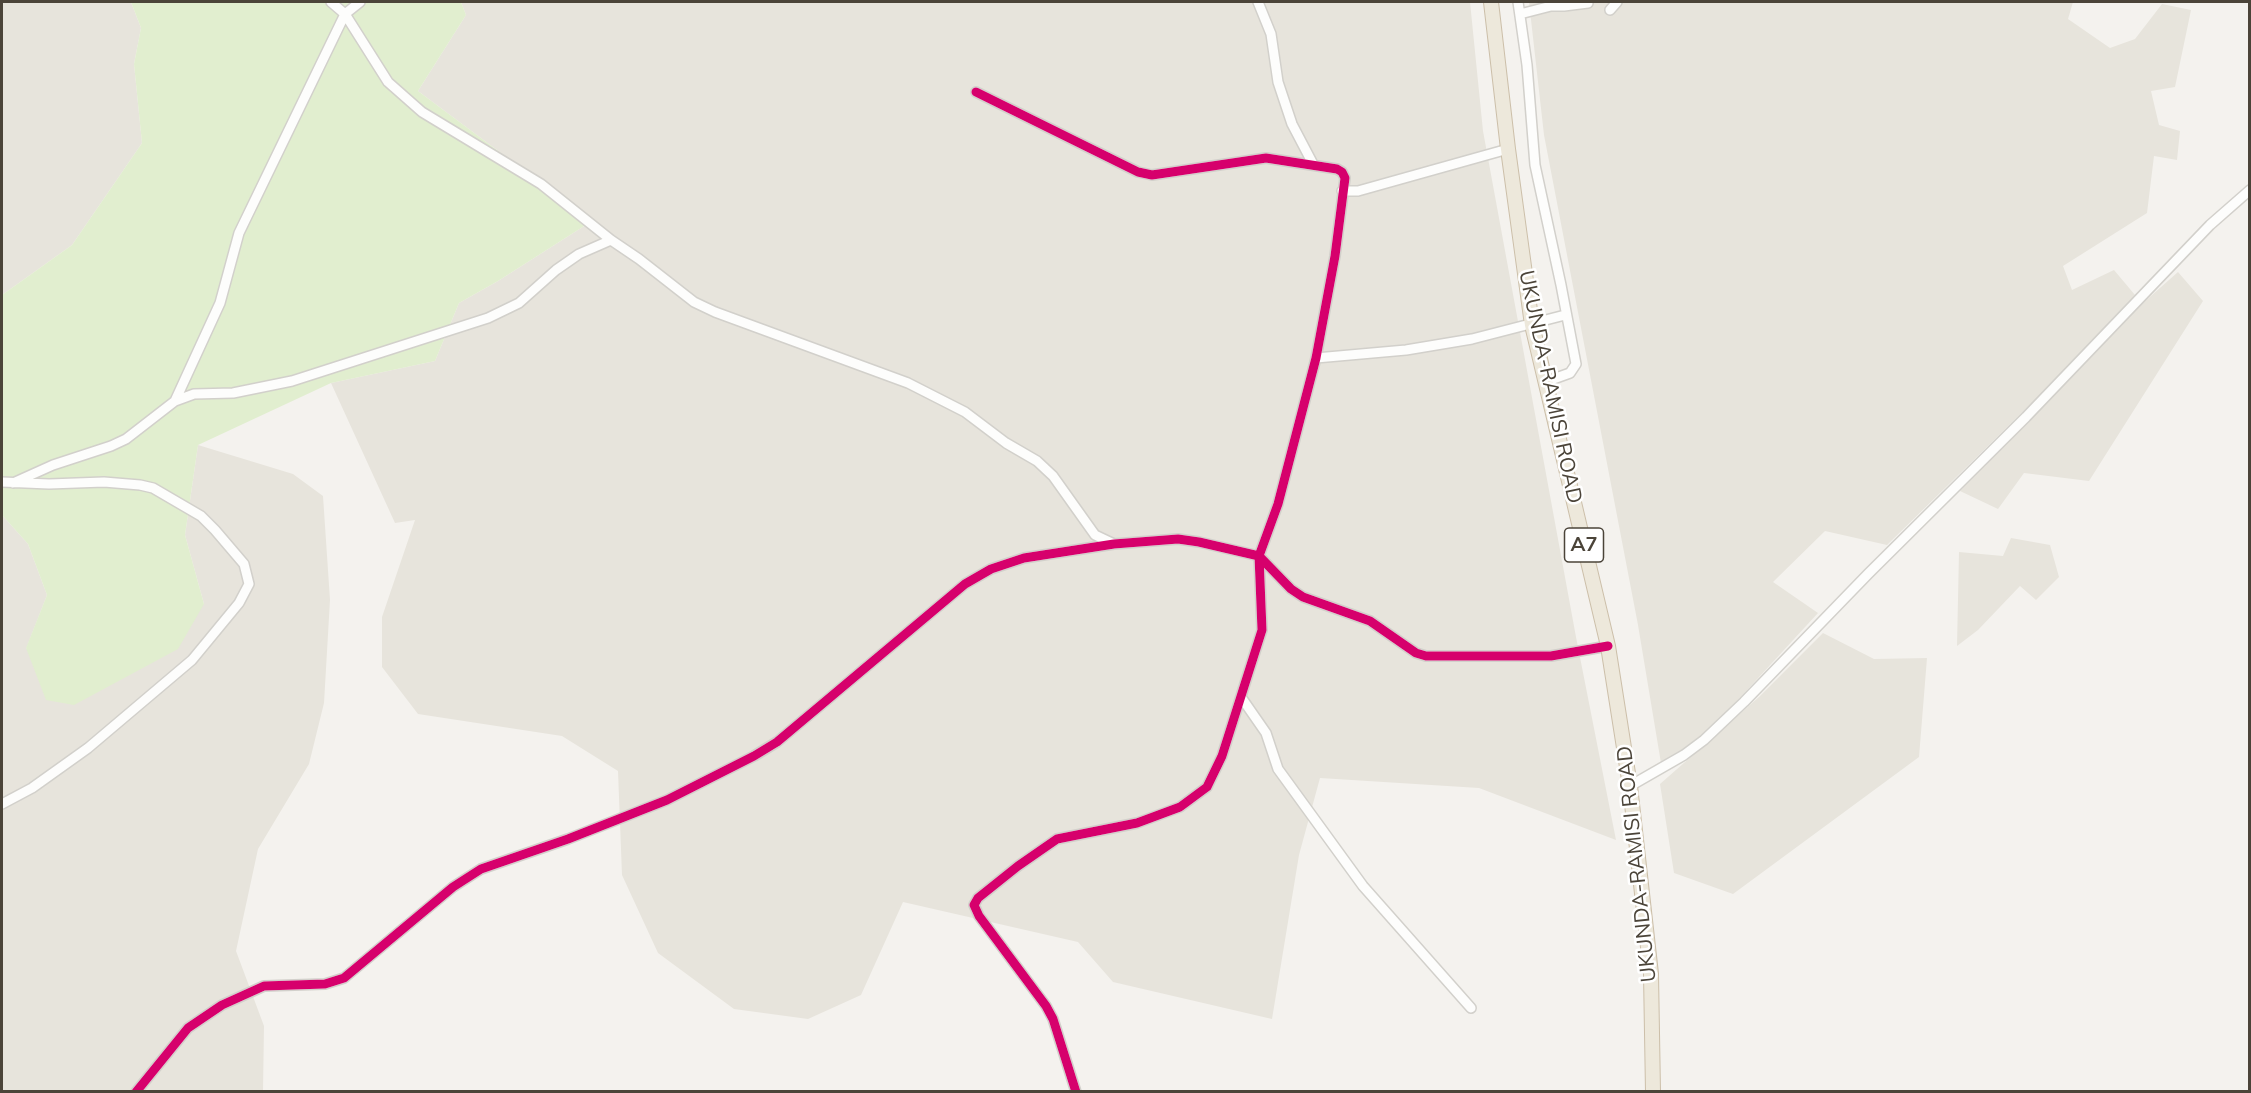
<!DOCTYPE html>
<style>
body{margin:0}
#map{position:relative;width:2251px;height:1093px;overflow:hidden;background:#f4f2ee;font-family:Mulish,sans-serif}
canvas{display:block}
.frame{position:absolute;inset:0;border:3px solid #4b4439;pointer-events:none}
</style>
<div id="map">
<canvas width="2251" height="1093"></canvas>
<div class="frame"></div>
</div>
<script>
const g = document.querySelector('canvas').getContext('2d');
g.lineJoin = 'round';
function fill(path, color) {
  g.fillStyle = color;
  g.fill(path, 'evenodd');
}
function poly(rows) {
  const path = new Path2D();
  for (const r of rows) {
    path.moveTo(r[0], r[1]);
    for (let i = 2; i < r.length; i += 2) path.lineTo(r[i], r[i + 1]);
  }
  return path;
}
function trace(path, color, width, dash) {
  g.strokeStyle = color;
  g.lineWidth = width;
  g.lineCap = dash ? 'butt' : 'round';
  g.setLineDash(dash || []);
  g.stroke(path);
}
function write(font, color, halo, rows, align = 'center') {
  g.font = font + ' Mulish,sans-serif';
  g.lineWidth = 5;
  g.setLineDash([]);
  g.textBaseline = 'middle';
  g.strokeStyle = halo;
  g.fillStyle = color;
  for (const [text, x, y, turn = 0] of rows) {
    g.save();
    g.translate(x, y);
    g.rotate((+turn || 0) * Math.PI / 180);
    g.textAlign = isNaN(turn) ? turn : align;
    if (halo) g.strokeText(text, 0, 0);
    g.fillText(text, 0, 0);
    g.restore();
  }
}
const residential = poly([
 [2,2,131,2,141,28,134,64,142,143,72,245,2,295],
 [461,2,1470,2,1483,131,1576,637,1616,840,1479,788,1320,778,1299,855,1272,1019,1113,982,1078,942,903,902,861,995,808,1019,734,1009,658,953,622,875,618,771,562,736,418,714,382,667,382,617,415,520,395,523,331,383,435,361,459,303,498,281,592,221,418,91,466,15],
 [1529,2,2073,2,2068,19,2110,48,2135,39,2162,4,2191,10,2175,87,2151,91,2159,125,2180,131,2177,160,2154,156,2147,213,2063,266,2072,290,2114,270,2135,295,2047,388,1887,545,1825,531,1773,582,1818,613,1725,714,1680,755,1661,763,1638,625,1544,135],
 [2178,272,2203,301,2089,481,2024,473,1998,509,1960,491,2143,303],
 [198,445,293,474,323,496,330,600,324,703,309,764,258,849,236,951,264,1026,263,1091,2,1091,2,515,28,544,47,595,26,649,204,604,185,535],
 [2011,538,2050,545,2059,577,2036,600,2020,586,1978,630,1957,646,1959,552,2003,556],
 [1823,633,1874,659,1927,658,1919,757,1733,894,1674,873,1660,784,1759,697]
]);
const green = poly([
 [131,2,461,2,466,15,418,91,592,221,498,281,459,303,435,361,331,383,198,445,185,535,204,604,178,649,74,705,46,700,26,648,47,595,28,544,2,515,2,295,72,245,142,143,134,64,141,28]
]);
const minor = poly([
 [360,2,345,14,388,82,422,112,541,184,611,240,639,259,694,302,715,312,908,383,965,412,1006,443,1037,461,1053,476,1095,535,1114,544],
 [1258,2,1271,34,1278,82,1292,124,1313,164],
 [1518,2,1527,65,1535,165,1561,285,1576,364,1570,373,1545,382],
 [1610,10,1617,2],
 [1520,14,1551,6,1564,6,1588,3],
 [976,92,1138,172,1152,175,1266,158,1337,169,1342,172,1345,178,1335,256,1316,358,1278,504,1259,556,1262,630,1222,756,1207,787,1180,807,1137,823,1057,839,1018,866,978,898,974,905,979,916,1046,1006,1053,1019,1076,1092],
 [1342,191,1358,191,1508,149],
 [1316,358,1406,350,1472,339,1565,315],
 [175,401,220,303,239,233,345,14,331,2],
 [2,482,49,484,104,482,140,485,153,488,201,516,215,530,244,564,249,584,239,603,192,660,88,748,32,788,2,804],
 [13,483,53,465,111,446,126,439,175,401,194,394,233,393,292,381,488,318,519,303,556,270,579,254,611,240],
 [1241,697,1266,733,1278,769,1363,886,1471,1008],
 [1630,786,1684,755,1704,740,1744,702,1868,574,2026,417,2210,225,2250,190],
 [136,1092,188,1028,222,1005,264,986,325,984,344,978,453,887,481,869,568,839,667,800,754,756,777,742,965,584,991,569,1024,558,1114,544,1178,539,1199,542,1259,556,1291,589,1303,597,1370,621,1416,653,1426,656,1551,656,1608,646]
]);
const highway = poly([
 [1491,2,1508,149,1532,325,1608,646,1630,786,1651,974,1653,1092]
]);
const cycleway = poly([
 [976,92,1138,172,1152,175,1266,158,1337,169,1342,172,1345,178,1335,256,1316,358,1278,504,1259,556,1262,630,1222,756,1207,787,1180,807,1137,823,1057,839,1018,866,978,898,974,905,979,916,1046,1006,1053,1019,1076,1092],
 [136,1092,188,1028,222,1005,264,986,325,984,344,978,453,887,481,869,568,839,667,800,754,756,777,742,965,584,991,569,1024,558,1114,544,1178,539,1199,542,1259,556,1291,589,1303,597,1370,621,1416,653,1426,656,1551,656,1608,646]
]);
const shields = [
 [1584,545,39]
];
const shieldNames = [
 ["A7",1584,545]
];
const streetNames = [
 ["UKUNDA-RAMISI ROAD",1550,387,78],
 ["UKUNDA-RAMISI ROAD",1637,864,-96]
];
fill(residential, '#e7e4dc');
fill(green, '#e1eecf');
trace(minor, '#d2d0cb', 12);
trace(highway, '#ccbfa9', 16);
trace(minor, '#fdfdfc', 9);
trace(highway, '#ede8db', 14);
trace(cycleway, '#d6006c', 9);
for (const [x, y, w] of shields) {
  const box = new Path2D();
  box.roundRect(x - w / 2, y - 17, w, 34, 4.5);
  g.fillStyle = '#fff';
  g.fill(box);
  trace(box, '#4b4439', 1.5);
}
write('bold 20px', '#4b4439', null, shieldNames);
write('21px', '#4b4439', '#fff', streetNames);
</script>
